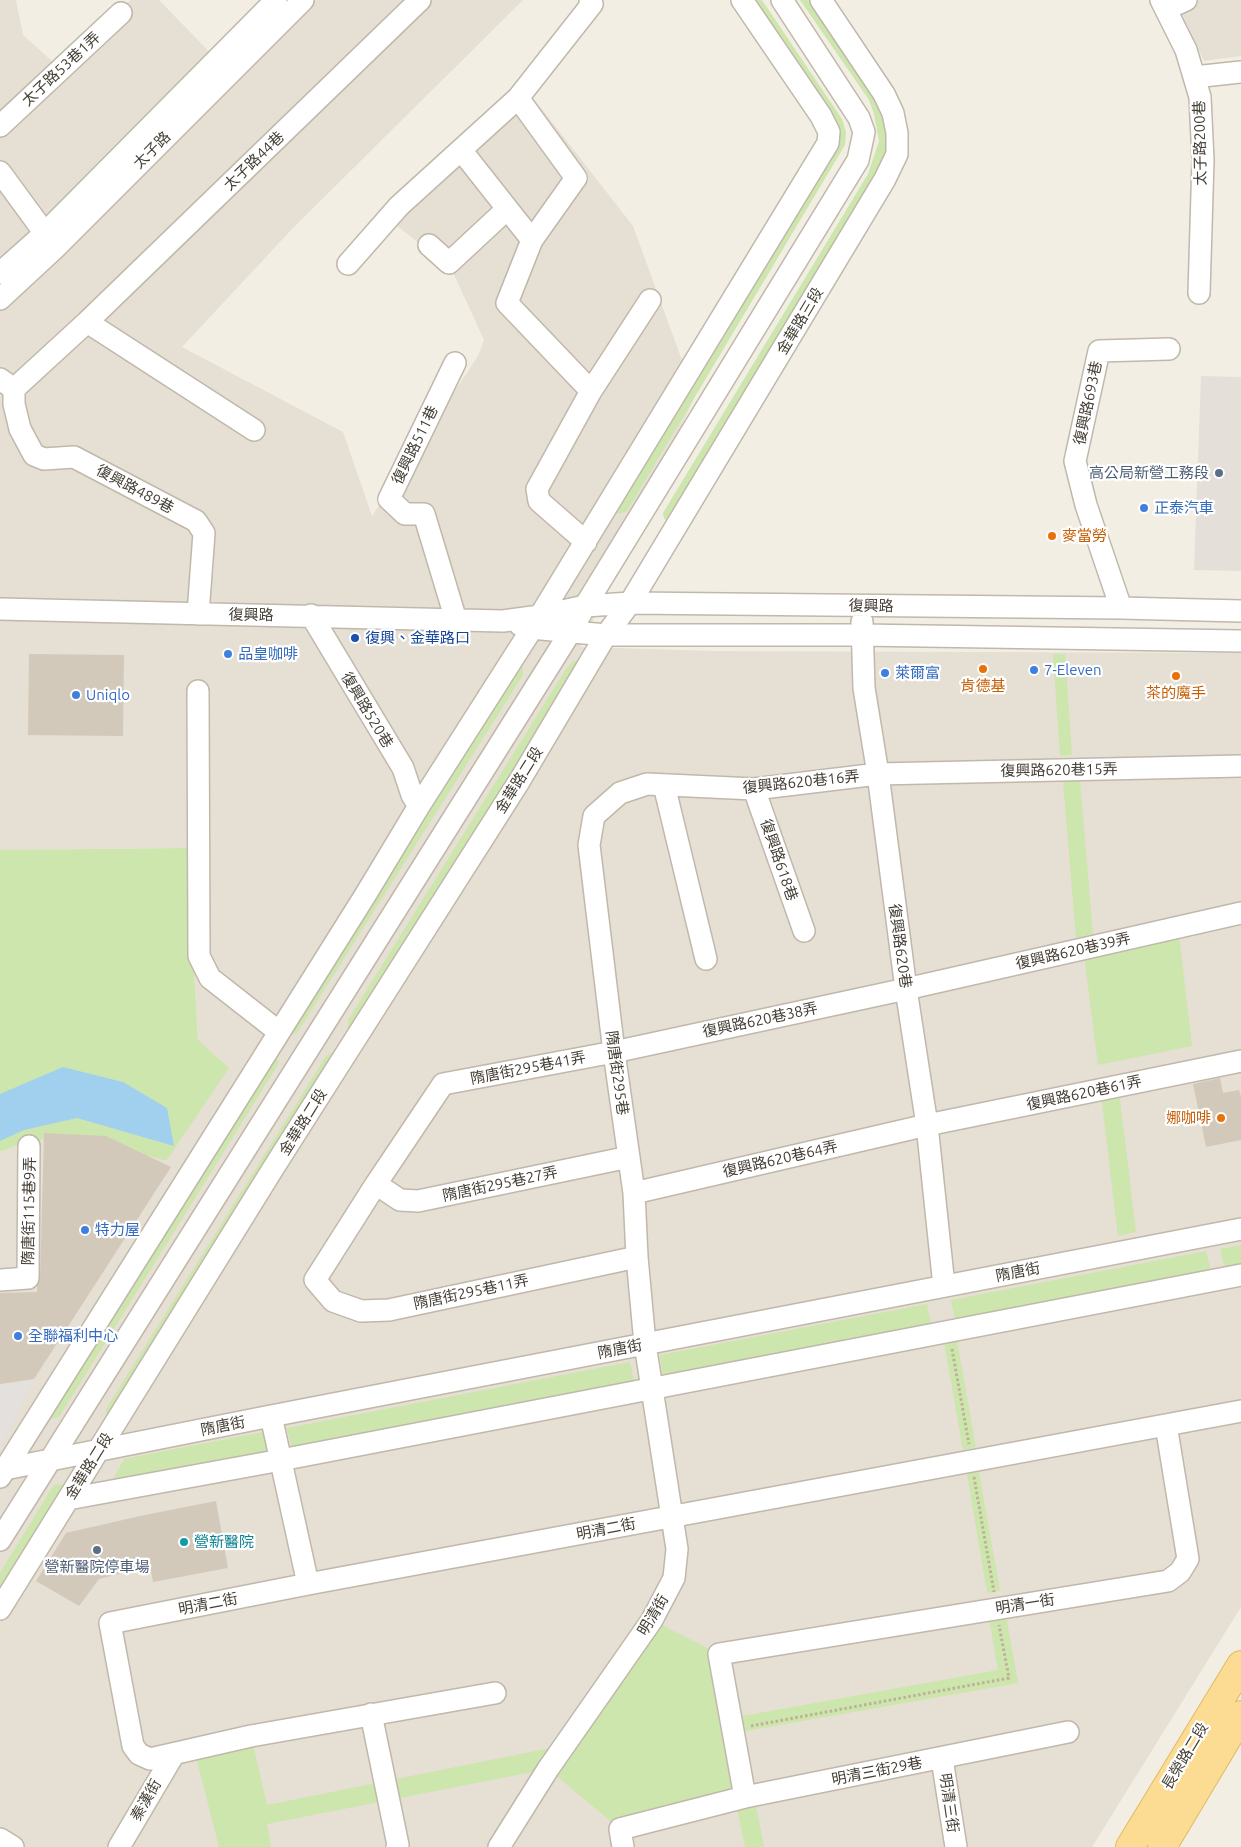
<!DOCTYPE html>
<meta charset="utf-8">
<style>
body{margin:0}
canvas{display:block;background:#f2eee4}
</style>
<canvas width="1241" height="1847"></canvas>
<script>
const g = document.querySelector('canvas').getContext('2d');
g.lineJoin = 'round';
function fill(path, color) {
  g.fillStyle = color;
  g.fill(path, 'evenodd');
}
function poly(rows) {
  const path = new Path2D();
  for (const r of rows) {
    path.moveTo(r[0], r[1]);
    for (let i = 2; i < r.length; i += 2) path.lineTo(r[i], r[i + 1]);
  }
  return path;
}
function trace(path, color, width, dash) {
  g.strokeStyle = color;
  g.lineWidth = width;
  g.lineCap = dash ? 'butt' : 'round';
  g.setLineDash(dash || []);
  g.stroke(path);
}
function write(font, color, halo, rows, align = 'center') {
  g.font = font + ' Ubuntu,"Noto Sans TC",sans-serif';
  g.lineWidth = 4.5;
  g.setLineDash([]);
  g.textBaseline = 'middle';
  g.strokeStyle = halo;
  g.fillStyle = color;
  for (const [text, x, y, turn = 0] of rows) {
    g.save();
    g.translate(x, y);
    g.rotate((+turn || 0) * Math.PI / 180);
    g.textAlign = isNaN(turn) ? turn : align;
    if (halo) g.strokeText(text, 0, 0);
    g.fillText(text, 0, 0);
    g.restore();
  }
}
const residential = poly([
 [0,0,16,0,23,35,54,63,131,0,159,0,224,67,294,0,523,0,293,228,182,347,343,432,372,516,478,356,484,340,451,268,378,211,520,81,633,226,695,396,581,647,715,651,1241,653,1241,1607,1092,1847,0,1847,0,1152,15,1146,68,1134,166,1161,198,1040,187,848,0,850],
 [1175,0,1241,0,1241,56,1204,61]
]);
const industrial = poly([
 [1201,376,1241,377,1241,571,1194,570]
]);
const green = poly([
 [749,0,762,0,842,119,846,132,845,145,627,511,619,514,613,509,832,149],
 [800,0,815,0,884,104,890,157,670,521,664,519,663,513,868,174,879,141,874,114,869,100],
 [1053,654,1065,654,1072,755,1060,756],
 [573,661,580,661,582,664,351,1030,348,1028,348,1020,566,669],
 [521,666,523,668,523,675,297,1033,290,1035,511,668],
 [1080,781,1093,934,1076,938,1063,782],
 [187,848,198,1040,229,1068,166,1161,68,1134,15,1146,0,1152,0,850],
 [1179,934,1192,1046,1098,1065,1084,955],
 [331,1053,335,1054,109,1417,106,1416,106,1409,326,1056],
 [274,1056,277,1057,279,1063,59,1417,51,1419,47,1418],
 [1119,1091,1136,1232,1118,1236,1101,1095],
 [1241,1245,1241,1270,1226,1273,1220,1249],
 [1206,1251,1212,1275,956,1324,951,1300],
 [927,1304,932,1328,664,1381,660,1355],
 [956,1335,976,1447,963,1450,943,1337],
 [630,1362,635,1385,293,1453,287,1428],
 [263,1432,269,1456,108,1489,124,1459],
 [978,1466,1000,1591,987,1593,966,1468],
 [59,1484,64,1486,64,1489,0,1602,0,1573,53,1486],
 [1005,1610,1018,1683,740,1732,737,1717,998,1670,988,1613],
 [652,1620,719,1654,745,1797,620,1829,548,1769,267,1824,271,1847,219,1847,194,1749,251,1736,267,1805,565,1745],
 [756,1805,764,1847,745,1847,737,1809]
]);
const parking = poly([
 [34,1379,0,1448,0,1386]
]);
const water = poly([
 [63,1067,123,1082,167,1108,174,1146,77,1118,24,1130,0,1141,0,1094]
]);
const building = poly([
 [29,654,124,655,123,736,28,735],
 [1220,1078,1223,1093,1239,1090,1241,1097,1241,1140,1206,1147,1193,1084],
 [44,1133,106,1136,171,1167,34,1379,0,1384,0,1293,37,1292,37,1286,40,1279],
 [216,1501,228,1568,153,1582,150,1566,99,1579,79,1606,36,1581,66,1533,140,1516]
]);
const path = poly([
 [952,1349,969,1444],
 [974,1477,994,1592],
 [751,1726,1009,1678,999,1625]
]);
const minor = poly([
 [1161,0,1186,50,1200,97,1203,160,1199,293],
 [1166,9,1186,0],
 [1194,77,1241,72],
 [518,98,592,4,590,0],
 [0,126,121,13],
 [461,150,532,240],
 [0,172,52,243],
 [429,245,449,263,507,209],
 [348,264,399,206,518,98,576,178,532,240,507,303,591,391,537,489,539,501,586,542],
 [0,273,45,233,276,0],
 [0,299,55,248,303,0],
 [87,322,254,430],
 [455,363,389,499,405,514,424,514,456,620],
 [0,379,14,389,14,404,20,429,34,455,44,459,74,457,196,521,204,533,198,614],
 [14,389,87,322,420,0],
 [591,391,650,300],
 [1121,608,1086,505,1075,461,1099,351,1169,349],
 [0,609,503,621,540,616,585,606,630,603,1121,608,1241,611],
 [311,615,403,768,412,795,419,806],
 [862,622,864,688,878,774,906,989,927,1125,944,1286],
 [520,625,531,628,606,635,861,635,1241,641],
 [198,691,199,956,210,978,279,1032],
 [664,785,706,959],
 [754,789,804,931],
 [376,1184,400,1200,418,1201,629,1157],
 [634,1193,927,1125,1241,1061],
 [637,1257,389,1310,361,1311,333,1301,315,1280,376,1184,443,1084,614,1052,906,989,1241,913],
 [0,1280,28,1278,29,1146],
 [271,1416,308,1584],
 [0,1470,271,1416,1241,1229],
 [0,1477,366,894,419,806,540,616,828,143,829,132,821,116,742,0],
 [68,1499,281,1460,1241,1275],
 [0,1540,571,631,585,606,858,160,864,132,859,118,782,0],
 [0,1609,274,1167,520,780,606,635,630,603,885,179,897,154,897,133,893,113,884,94,821,0],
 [495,1693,251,1736,150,1759,139,1754,133,1746,110,1623,308,1584,1241,1411],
 [371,1714,398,1845,397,1847],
 [942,1759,956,1847],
 [745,1797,719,1654,1168,1581,1180,1572,1188,1559,1166,1425],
 [0,1839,13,1847],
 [119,1847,174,1754],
 [499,1847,548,1769,652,1620,674,1578,677,1549,645,1344,637,1257,634,1193,614,1052,589,845,594,816,620,793,647,784,754,789,878,774,1241,766],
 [623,1847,620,1829,745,1797,1068,1732]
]);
const major = poly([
 [1130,1847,1241,1665],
 [1162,1847,1241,1715]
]);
const markers = [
 [1219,473,5,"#5c6f8a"],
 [1144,508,5,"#3f7fe0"],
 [1052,536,5,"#e8710a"],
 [355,638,5,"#1a4fb4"],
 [228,654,5,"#3f7fe0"],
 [983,669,5,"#e8710a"],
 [1034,670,5,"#3f7fe0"],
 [885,673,5,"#3f7fe0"],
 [1176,676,5,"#e8710a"],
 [76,695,5,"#3f7fe0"],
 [1221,1118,5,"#e8710a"],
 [85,1230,5,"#3f7fe0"],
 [18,1336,5,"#3f7fe0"],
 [184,1542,5,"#0f9aa8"],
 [97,1550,5,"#5c6f8a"]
];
const streetNames = [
 ["太子路53巷1弄",61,69,-43],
 ["太子路200巷",1200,143,-91],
 ["太子路",152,150,-45],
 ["太子路44巷",254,161,-44],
 ["金華路三段",800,321,-59],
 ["復興路693巷",1088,403,-78],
 ["復興路511巷",415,445,-64],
 ["復興路489巷",135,489,28],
 ["復興路",871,606,1],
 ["復興路",251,615,1],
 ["復興路520巷",367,710,59],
 ["復興路620巷15弄",1059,770,-1],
 ["金華路二段",519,780,-58],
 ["復興路620巷16弄",801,782,-6],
 ["復興路618巷",779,860,71],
 ["復興路620巷",900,946,82],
 ["復興路620巷39弄",1073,951,-13],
 ["復興路620巷38弄",760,1020,-12],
 ["隋唐街295巷41弄",528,1068,-11],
 ["隋唐街295巷",617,1073,82],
 ["復興路620巷61弄",1084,1093,-12],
 ["金華路二段",303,1122,-58],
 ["復興路620巷64弄",780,1159,-13],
 ["隋唐街295巷27弄",500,1184,-12],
 ["隋唐街115巷9弄",29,1211,-89],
 ["隋唐街",1018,1272,-11],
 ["隋唐街295巷11弄",471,1292,-12],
 ["隋唐街",620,1349,-11],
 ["隋唐街",223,1426,-11],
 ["金華路二段",89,1466,-58],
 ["明清二街",606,1529,-11],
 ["明清二街",208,1604,-11],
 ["明清一街",1025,1604,-9],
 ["明清街",653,1615,-59],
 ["長榮路二段",1185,1756,-59],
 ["明清三街29巷",877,1771,-11],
 ["秦漢街",146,1800,-60],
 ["明清三街",949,1803,82]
];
const serviceNames = [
 ["高公局新營工務段",1209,473],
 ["營新醫院停車場",97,1567,"center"]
];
const shopNames = [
 ["正泰汽車",1154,508],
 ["品皇咖啡",238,654],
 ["7-Eleven",1044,670],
 ["萊爾富",895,673],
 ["Uniqlo",86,695],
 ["特力屋",95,1230],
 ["全聯福利中心",28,1336]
];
const foodNames = [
 ["麥當勞",1062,536,"left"],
 ["肯德基",983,686],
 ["茶的魔手",1176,693],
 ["娜咖啡",1211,1118,"right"]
];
const transitNames = [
 ["復興、金華路口",365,638]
];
const cultureNames = [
 ["營新醫院",194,1542]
];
fill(residential, '#e6dfd3');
fill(industrial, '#e4dfd9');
fill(green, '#cde6ad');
fill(parking, '#e3e0dd');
fill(water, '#a1d0ee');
fill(building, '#d3c9ba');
trace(minor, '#c0b8aa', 24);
trace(major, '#e1b964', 30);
trace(path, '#beb099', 3, [2.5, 2.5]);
trace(minor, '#fff', 21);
trace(major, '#fcdc93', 28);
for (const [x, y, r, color] of markers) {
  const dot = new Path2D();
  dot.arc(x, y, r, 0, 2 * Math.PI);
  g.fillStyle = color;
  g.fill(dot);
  trace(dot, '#fff', 2);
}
write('15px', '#443e34', '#fff', streetNames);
write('15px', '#4e5e75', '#fff', serviceNames, 'right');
write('15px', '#366cbe', '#fff', shopNames, 'left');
write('15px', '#c56008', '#fff', foodNames);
write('15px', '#164399', '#fff', transitNames, 'left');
write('15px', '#0d838f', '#fff', cultureNames, 'left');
</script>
